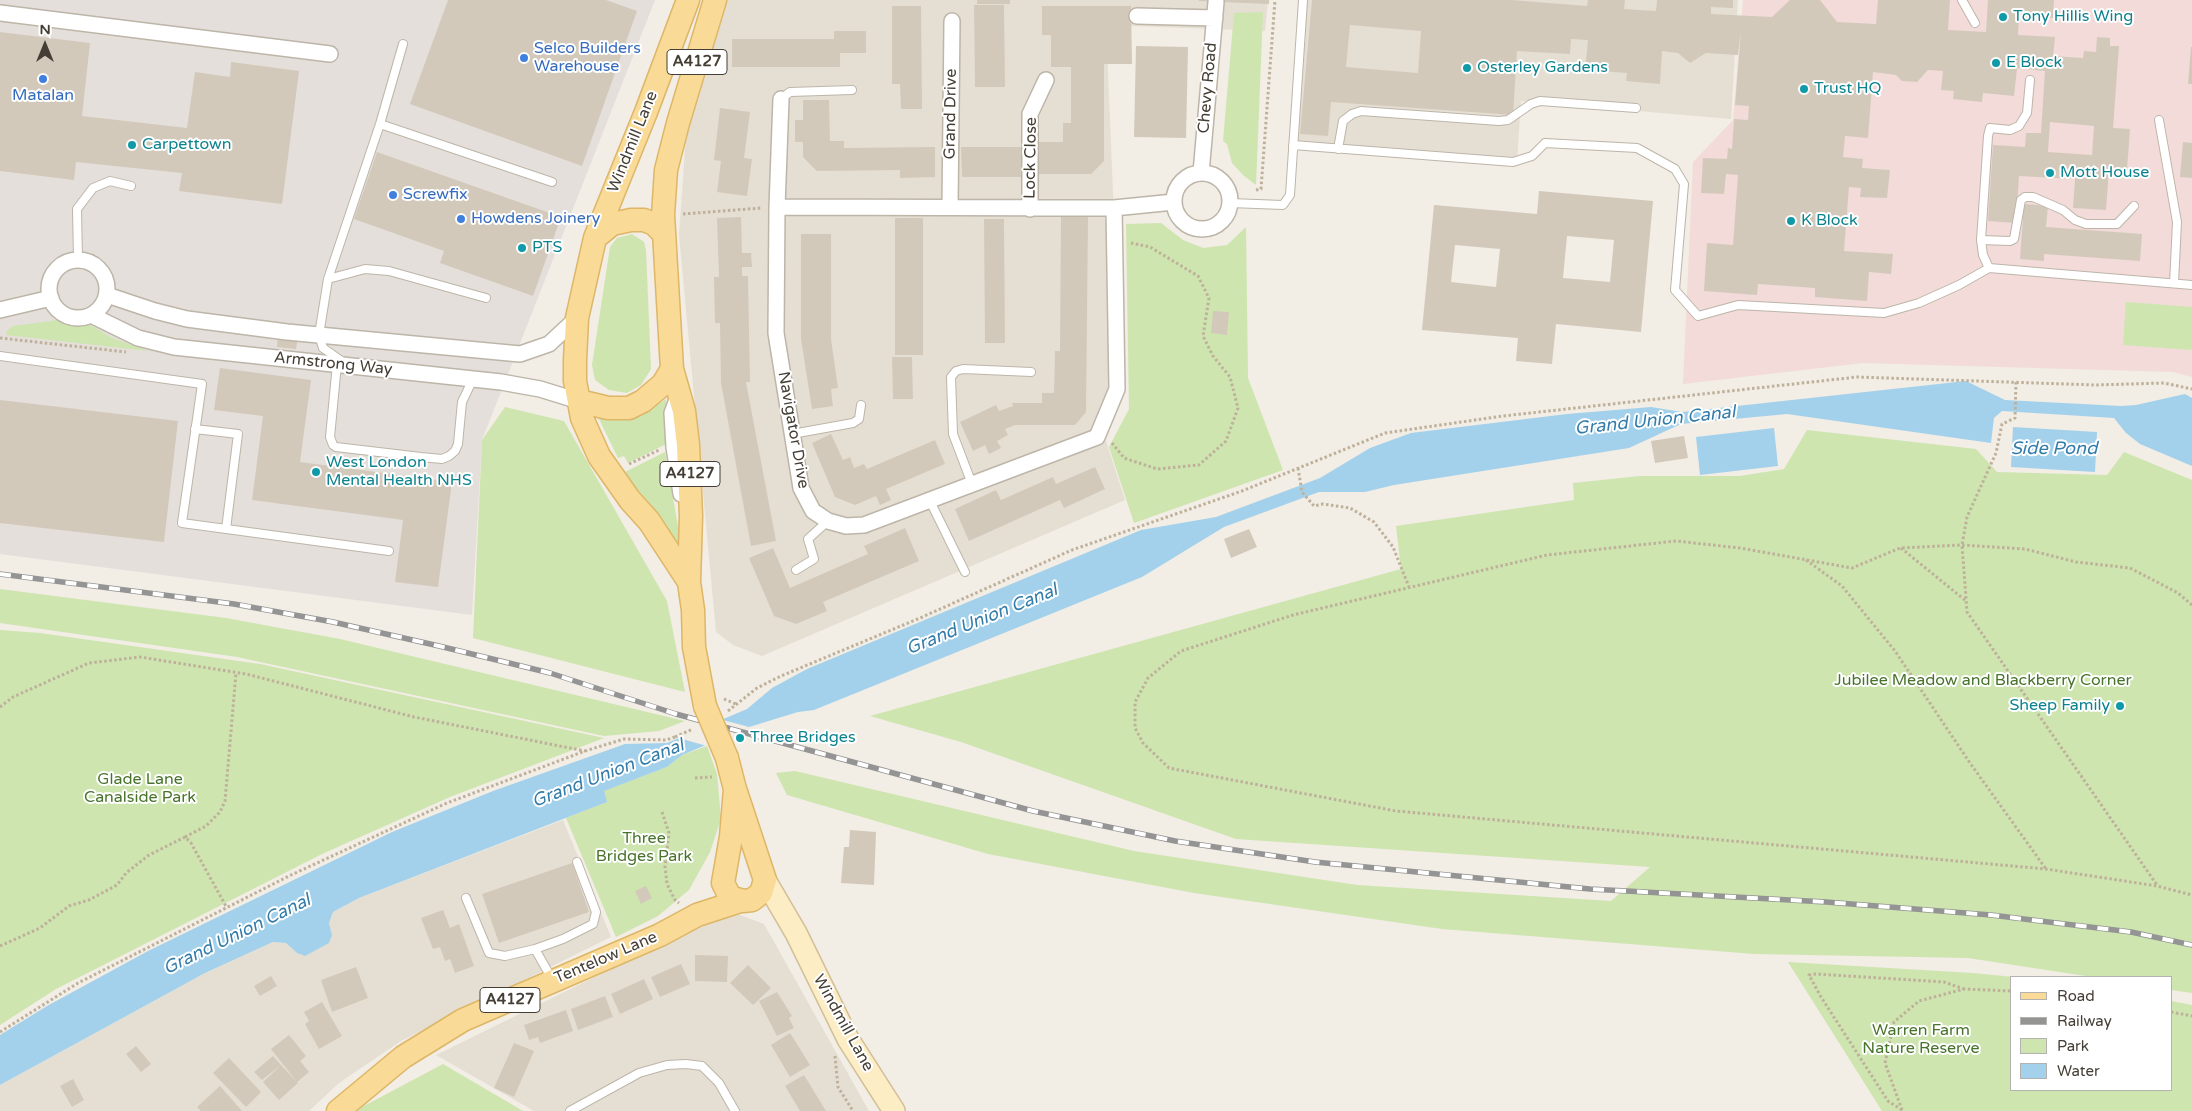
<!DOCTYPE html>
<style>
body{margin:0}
#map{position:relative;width:2192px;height:1111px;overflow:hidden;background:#f2ede5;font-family:"Varela Round",sans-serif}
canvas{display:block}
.legend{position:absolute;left:2010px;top:976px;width:162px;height:115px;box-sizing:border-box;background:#fff;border:1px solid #b4b2ae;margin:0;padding:6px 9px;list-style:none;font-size:15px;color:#443e35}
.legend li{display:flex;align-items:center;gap:10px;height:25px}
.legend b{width:25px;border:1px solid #b4b2ae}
.north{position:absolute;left:20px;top:20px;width:50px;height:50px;-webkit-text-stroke:4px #fff;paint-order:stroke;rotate:0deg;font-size:14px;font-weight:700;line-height:20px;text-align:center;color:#443e35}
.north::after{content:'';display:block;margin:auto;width:18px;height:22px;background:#443e35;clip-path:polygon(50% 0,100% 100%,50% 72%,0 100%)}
</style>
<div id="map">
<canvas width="2192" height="1111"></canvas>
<ul class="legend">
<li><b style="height:6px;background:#f9da96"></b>Road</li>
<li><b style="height:6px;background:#949494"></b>Railway</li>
<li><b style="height:14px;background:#cee5af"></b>Park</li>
<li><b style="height:14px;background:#a3d1ec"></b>Water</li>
</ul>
<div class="north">N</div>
</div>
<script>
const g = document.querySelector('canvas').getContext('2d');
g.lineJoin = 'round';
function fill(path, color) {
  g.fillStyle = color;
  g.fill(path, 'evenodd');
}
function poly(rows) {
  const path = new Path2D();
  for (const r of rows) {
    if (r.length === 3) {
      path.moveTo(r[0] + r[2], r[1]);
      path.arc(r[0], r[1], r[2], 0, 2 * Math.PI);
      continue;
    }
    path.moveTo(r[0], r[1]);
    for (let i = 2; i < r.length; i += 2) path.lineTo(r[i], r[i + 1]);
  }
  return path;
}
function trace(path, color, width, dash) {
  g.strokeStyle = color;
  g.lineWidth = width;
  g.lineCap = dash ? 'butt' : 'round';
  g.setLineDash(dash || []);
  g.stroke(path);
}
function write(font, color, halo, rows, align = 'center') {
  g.font = font + ' "Varela Round",sans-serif';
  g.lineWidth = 4;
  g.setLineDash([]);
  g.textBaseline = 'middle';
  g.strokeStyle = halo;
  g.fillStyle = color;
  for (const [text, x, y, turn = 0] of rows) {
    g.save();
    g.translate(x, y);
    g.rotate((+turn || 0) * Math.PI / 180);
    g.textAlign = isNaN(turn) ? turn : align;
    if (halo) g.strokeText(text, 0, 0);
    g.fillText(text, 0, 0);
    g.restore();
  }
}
const residential = poly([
 [727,0,1268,0,1265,31,1106,25,1115,240,1116,392,1102,428,1125,500,762,656,733,645,716,632,679,235,686,135,696,84],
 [1304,0,1738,0,1731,119,1521,101,1517,161,1295,143],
 [563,820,611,937,401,1041,339,1083,309,1111,0,1111,0,1085,205,973,273,942,286,943,297,953,332,935,329,923,333,912,359,898],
 [729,911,764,924,869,1111,534,1111,436,1055]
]);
const industrial = poly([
 [0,0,655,0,482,440,472,615,0,554]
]);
const medical = poly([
 [1743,0,2192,0,2192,377,2173,372,1863,363,1683,384,1693,162,1733,120]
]);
const green = poly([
 [1263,12,1256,185,1243,175,1232,163,1227,144,1223,141,1234,13],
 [1161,223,1183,240,1203,248,1227,245,1246,227,1248,378,1283,470,1134,523,1109,447,1129,409,1126,224],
 [632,234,644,242,646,250,651,369,641,385,627,393,609,390,595,380,592,365,610,247,617,238],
 [2126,302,2192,307,2192,350,2123,345],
 [73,318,82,320,112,338,148,351,6,335,7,331,13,326],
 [666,399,668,443,628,463,624,456,618,458,598,417,617,420,641,416],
 [505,407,564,421,667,601,685,692,473,638,482,440],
 [1807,430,1976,449,1997,472,2107,475,2124,452,2192,480,2192,993,2171,990,2171,977,2092,977,1968,958,1754,954,1442,929,1194,893,988,854,787,795,776,773,795,771,1134,851,1357,885,1611,901,1650,867,1236,839,961,742,870,716,1401,569,1396,526,1574,500,1573,483,1640,476,1740,476,1784,469],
 [665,452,682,549,679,552,665,524,651,505,623,473],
 [0,589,226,618,340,639,685,721,659,731,604,736,237,657,0,623],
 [0,630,40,633,260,664,604,738,450,797,322,854,56,989,0,1025],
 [707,746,717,774,721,819,710,852,689,890,658,916,616,937,566,818,606,802,603,791,667,767,682,755],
 [1788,962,1973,973,2014,977,2011,977,2011,1090,2171,1090,2171,1001,2192,1005,2192,1111,1882,1111],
 [443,1064,523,1111,358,1111,362,1107]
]);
const water = poly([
 [1966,381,2005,400,2121,406,2136,405,2185,394,2192,398,2192,466,2140,444,2126,433,2114,418,2002,411,1994,418,1991,443,1787,414,1681,424,1629,448,1394,485,1365,492,1319,492,1224,527,1142,577,814,710,798,712,749,727,682,755,667,767,604,791,607,802,359,898,333,912,329,923,332,935,329,943,305,956,297,953,286,943,273,942,205,973,0,1085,0,1035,47,1006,148,951,392,832,493,791,625,744,667,743,747,709,772,688,807,669,1141,530,1216,517,1320,478,1370,448,1411,433,1567,414,1651,407,1682,412],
 [2013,427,2097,432,2095,472,2011,467],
 [1774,428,1778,466,1700,475,1696,437]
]);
const pier = poly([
 [722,717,723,720,749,727,707,746,675,737]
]);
const building = poly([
 [448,0,606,0,637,11,582,166,410,104],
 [977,0,1010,0,1010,4,977,4],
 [1269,0,1269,4,1199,1,1199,0],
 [1312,0,1511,0,1587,6,1588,0,1625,0,1624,9,1656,11,1657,0,1733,0,1733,8,1711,7,1711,14,1772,17,1790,0,1820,0,1837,22,1876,24,1878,0,1950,0,1948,30,1986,32,1988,0,2054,0,2053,18,2019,15,2018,35,2055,37,2053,56,2083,58,2084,51,2096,52,2097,37,2110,38,2110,46,2119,46,2113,128,2130,129,2127,169,2109,168,2106,210,2073,208,2075,179,2019,176,2016,223,1988,221,1993,145,2025,147,2026,133,2041,133,2045,71,2017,68,2014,96,1983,93,1982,102,1953,99,1954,91,1941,90,1943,71,1928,70,1917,82,1902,81,1896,75,1873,72,1868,138,1845,136,1843,157,1863,159,1862,168,1890,170,1887,198,1860,197,1861,188,1849,187,1844,251,1893,254,1891,274,1869,272,1867,301,1815,297,1815,288,1758,284,1757,295,1704,291,1707,243,1733,245,1738,175,1726,174,1724,194,1701,193,1703,158,1727,159,1728,148,1732,149,1734,119,1748,120,1749,106,1735,105,1741,31,1738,55,1706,53,1690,63,1678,53,1662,51,1660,84,1626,81,1627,73,1585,70,1588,40,1571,39,1570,54,1517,51,1513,115,1331,102,1328,136,1300,134],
 [1350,25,1421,31,1418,73,1346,67],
 [2050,122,2094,126,2092,155,2048,152],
 [974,5,1004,5,1005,87,975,87],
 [892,6,921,6,922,109,901,109,900,84,892,84],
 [1042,6,1131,6,1132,64,1104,64,1104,161,1091,174,1034,174,1034,142,1063,142,1063,123,1071,123,1071,67,1051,67,1051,35,1042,35],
 [834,31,866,31,866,53,840,53,840,67,732,67,732,39,834,39],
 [0,32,90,43,82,116,187,128,195,72,230,77,231,62,299,71,282,204,179,191,182,173,76,162,74,180,0,171],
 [1136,46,1188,47,1186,138,1134,137],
 [2191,47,2192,47,2192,84,2188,84],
 [803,100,829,100,830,141,844,141,844,148,935,147,935,177,900,178,900,170,817,171,803,157,803,142,795,142,795,120,803,120],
 [720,108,750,112,744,158,752,159,747,196,717,192,721,161,714,160],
 [2183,142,2192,143,2192,178,2180,177],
 [961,147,1022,147,1022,177,962,177],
 [377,152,561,217,533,296,440,263,444,251,354,219],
 [1539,191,1653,201,1641,332,1556,324,1552,364,1516,361,1518,338,1422,330,1434,205,1537,214],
 [1567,236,1614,240,1610,282,1563,278],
 [1455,245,1500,249,1496,287,1451,282],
 [2024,204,2048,206,2046,227,2142,234,2140,261,2044,254,2044,261,2020,259],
 [741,217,742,253,751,253,752,267,742,267,742,276,748,276,750,382,746,382,776,541,751,546,721,383,720,323,715,323,714,277,719,277,717,218],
 [1061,217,1088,217,1086,412,1075,425,1015,425,1005,429,1008,435,997,441,1001,448,989,454,985,445,973,451,960,422,996,405,999,411,1013,406,1012,403,1042,403,1042,393,1054,393,1055,351,1060,351],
 [895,218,923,218,923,355,895,355],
 [984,219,1004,219,1005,343,985,343],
 [801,234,831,234,831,339,838,388,831,389,833,406,812,409,801,339],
 [1213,311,1229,312,1227,335,1211,333],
 [278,335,298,337,296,349,277,347],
 [892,357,912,357,913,399,893,399],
 [220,368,311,380,300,462,452,482,438,587,395,582,403,520,252,500,263,416,214,410],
 [0,400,178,421,164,542,0,523],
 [831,434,843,460,850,457,854,468,864,464,867,469,935,440,945,464,886,489,891,500,880,505,876,496,855,505,835,497,812,443],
 [1684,436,1688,458,1655,463,1651,441],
 [1095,467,1105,489,1064,508,1060,500,969,541,955,509,996,490,1001,500,1053,477,1056,484],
 [905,528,919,561,823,602,827,611,796,624,774,616,749,558,773,548,790,588,868,554,864,546],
 [1249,529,1257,547,1231,558,1224,539],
 [850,830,876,832,874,885,841,883,844,847,849,847],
 [572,863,589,912,499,943,482,894],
 [646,886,652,898,641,904,635,891],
 [443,910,450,928,459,924,474,966,455,973,450,959,445,961,440,947,433,949,421,918],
 [695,955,728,956,727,982,695,981],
 [681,964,690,984,660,997,651,977],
 [748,965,771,988,753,1005,730,983],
 [356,967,368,998,332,1012,321,980],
 [271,976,277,986,260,996,254,986],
 [644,979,653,999,620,1014,611,994],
 [777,992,792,1016,789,1018,794,1028,777,1036,759,1001],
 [605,996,613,1017,578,1030,571,1009],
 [322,1002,342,1036,319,1049,305,1024,309,1021,304,1012],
 [566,1010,573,1031,540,1043,538,1037,529,1040,524,1025],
 [790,1033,810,1065,790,1077,771,1045],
 [289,1035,306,1056,300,1061,309,1072,297,1082,271,1049],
 [514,1043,534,1051,514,1097,494,1088],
 [136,1046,151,1064,141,1072,126,1054],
 [273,1056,281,1065,262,1080,254,1072],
 [229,1058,261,1092,246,1107,213,1073],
 [281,1065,298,1083,279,1100,263,1082],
 [804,1075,826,1111,800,1111,785,1086],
 [73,1079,84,1100,72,1107,60,1086],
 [220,1086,242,1111,201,1111,197,1107]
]);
const path = poly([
 [1256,190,1261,189,1275,0],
 [683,214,761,208],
 [0,338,126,352],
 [2016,382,2015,418,2002,424,1996,453,1967,517,1962,545,1967,612,2157,885],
 [1112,443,1124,458,1157,469,1199,465,1226,441,1238,408,1230,377,1213,356,1203,336,1209,298,1198,276,1150,247,1131,243],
 [629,464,659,450],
 [1298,468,1302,492,1314,506,1323,504,1350,508,1374,522,1393,547,1409,587],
 [1901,548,1966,601],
 [1806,560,1842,586,1895,651,1970,763,2046,869],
 [2192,605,2178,593,2130,568,2076,562,2025,549,1962,545,1900,548,1852,568,1740,548,1676,541,1547,555,1293,615,1181,651,1148,678,1135,702,1135,728,1143,743,1169,768,1396,811,2046,869,2157,886,2192,895],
 [724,699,736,704],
 [0,707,13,697,89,663,140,657,246,674,414,717,585,751],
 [728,711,757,688,781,676,920,618,1072,550,1242,491,1385,433,1503,416,1857,377,2095,385,2164,383,2192,389],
 [695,778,712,777],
 [662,812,669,833,665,866,667,884,675,900,679,903],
 [185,837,206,826,220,812,225,801,236,673],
 [0,946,40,928,69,906,89,900,117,885,126,873,149,855,185,837,191,843,227,908],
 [2171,1012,2192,1016],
 [0,1032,78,983,291,875,447,803,585,751,624,739,666,740,675,737],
 [835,1056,838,1087,853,1111],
 [1902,1110,1888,1101,1821,997,1809,975,1816,974,1944,982,1964,989],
 [1902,1110,1885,1063,1894,1022,1919,1001,1964,989,2011,991]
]);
const service = poly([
 [1962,0,1975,23],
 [781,99,790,92,852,90],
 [2159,120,2177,222,2174,283],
 [380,124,552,182],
 [1293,145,1513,162,1532,156,1545,143,1637,148,1675,169,1684,184,1675,290,1698,316,1738,305,1884,313,1919,303,1959,285,1989,268,2192,285],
 [1338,149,1343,121,1352,114,1361,111,1499,121,1508,120,1531,104,1540,101,1636,108],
 [1230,203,1283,205,1290,195,1303,0],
 [1981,240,2010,241,2014,239,2021,200,2025,197,2033,197,2063,210,2075,220,2086,224,2117,224,2134,206],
 [78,260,77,209,93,188,110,181,131,186],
 [1989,268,1983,255,1981,240,1988,136,1990,128,2010,130,2019,126,2027,113,2030,80],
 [328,279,365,269,389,271,486,298],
 [0,356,202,384,182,523,389,551],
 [343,362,323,348,319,335,328,279,380,124,403,44],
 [337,364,330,437,333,445,336,447,421,457,442,459,449,456,455,451,458,444,462,402,473,379],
 [195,429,238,434,226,529],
 [792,434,853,423,859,419,861,405],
 [972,484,953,434,951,377,956,371,963,369,1031,372],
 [929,499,965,572],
 [796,570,814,559,808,539,828,521],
 [466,898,489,953,505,956,535,949,552,979],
 [535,949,563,939,593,924,596,912,577,862],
 [570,1111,639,1073,667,1065,686,1064,702,1066,719,1083,735,1111]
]);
const minor = poly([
 [0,13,330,54],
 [1137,16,1215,18],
 [1201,173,1216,2],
 [1202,201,28],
 [777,207,781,99],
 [950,207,952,21],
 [1114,208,1117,389,1097,437,864,525,846,526,828,521,813,511,801,488,776,333,777,207,1114,208,1174,202],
 [1030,209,1030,114,1046,80],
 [78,289,29],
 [107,295,155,311,187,319,287,332,520,354,549,344,577,318],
 [0,310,51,298],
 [91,315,138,338,174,347,501,382,540,389,579,401],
 [679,394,672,413,674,447,681,494]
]);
const secondary = poly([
 [765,880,796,933,848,1039,894,1111]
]);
const primary = poly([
 [688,0,646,112,595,238,577,318,575,361,575,381,582,418,599,456,630,500,649,521,689,582],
 [595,238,612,224,631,220,644,220,654,224,664,234],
 [579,401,608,408,629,408,643,401,663,384,672,369],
 [705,706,694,647,693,610,689,582,691,516,688,445,684,411,672,369,663,215,666,170,678,123,715,0],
 [727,758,735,789,765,880,761,893,752,900,743,901,730,897,723,883,731,837,735,789],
 [338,1111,403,1057,463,1020,660,935,697,915,740,901]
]);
const rail = poly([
 [0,574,234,604,333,622,439,646,550,673,676,714,1033,811,1175,841,1315,862,1590,889,1826,902,1991,915,2131,932,2192,945]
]);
const pathBridge = poly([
 [675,737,693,729]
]);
const primaryBridge = poly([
 [705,706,727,758]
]);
const markers = [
 [2003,17,5,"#0f9aa8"],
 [524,58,5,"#3f7fe0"],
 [1996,63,5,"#0f9aa8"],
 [1467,68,5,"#0f9aa8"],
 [43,79,5,"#3f7fe0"],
 [1804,89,5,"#0f9aa8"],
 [132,145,5,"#0f9aa8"],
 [2050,173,5,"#0f9aa8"],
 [393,195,5,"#3f7fe0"],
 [461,219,5,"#3f7fe0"],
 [1791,221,5,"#0f9aa8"],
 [522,248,5,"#0f9aa8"],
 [316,472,5,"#0f9aa8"],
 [2120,706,5,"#0f9aa8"],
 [740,738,5,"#0f9aa8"]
];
const shields = [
 [697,62,60],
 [690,474,60],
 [510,1000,60]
];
const shieldNames = [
 ["A4127",697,62],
 ["A4127",690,474],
 ["A4127",510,1000]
];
const cultureNames = [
 ["Tony Hillis Wing",2013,17],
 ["E Block",2006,63],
 ["Osterley Gardens",1477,68],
 ["Trust HQ",1814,89],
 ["Carpettown",142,145],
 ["Mott House",2060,173],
 ["K Block",1801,221],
 ["PTS",532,248],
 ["West London",326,463],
 ["Mental Health NHS",326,481],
 ["Sheep Family",2110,706,"right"],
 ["Three Bridges",750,738]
];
const shopNames = [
 ["Selco Builders",534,49],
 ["Warehouse",534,67],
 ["Matalan",43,96,"center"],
 ["Screwfix",403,195],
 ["Howdens Joinery",471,219]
];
const streetNames = [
 ["Chevy Road",1208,88,-85],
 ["Grand Drive",951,114,-89],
 ["Windmill Lane",633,142,-68],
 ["Lock Close",1031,158,-89],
 ["Armstrong Way",333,364,6],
 ["Navigator Drive",793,430,80],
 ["Tentelow Lane",606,958,-23],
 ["Windmill Lane",843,1023,61]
];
const parkNames = [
 ["Jubilee Meadow and Blackberry Corner",1983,681],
 ["Glade Lane",140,780],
 ["Canalside Park",140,798],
 ["Three",644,839],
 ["Bridges Park",644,857],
 ["Warren Farm",1921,1031],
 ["Nature Reserve",1921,1049]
];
const waterNames = [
 ["Grand Union Canal",1655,421,-6],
 ["Side Pond",2054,449],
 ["Grand Union Canal",982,620,-22],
 ["Grand Union Canal",608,774,-21],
 ["Grand Union Canal",237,935,-26]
];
fill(residential, '#e5dfd3');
fill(industrial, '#e4dfda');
fill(medical, '#f2dbd9');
fill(green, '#cee5af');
fill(water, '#a3d1ec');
fill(pier, '#f2ede5');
fill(building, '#d3c9bb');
trace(service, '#bdb5a8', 10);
trace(minor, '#bdb5a8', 18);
trace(secondary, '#d0bf97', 24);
trace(primary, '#deb667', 25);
trace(path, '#beb09a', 3, [2.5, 2.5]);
trace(service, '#fff', 8);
trace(minor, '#fff', 15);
trace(secondary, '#fcedc5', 21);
trace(primary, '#f9da96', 22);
trace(rail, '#949494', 5.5);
trace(rail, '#fff', 4, [11]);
trace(primaryBridge, '#deb667', 25, []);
trace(pathBridge, '#beb09a', 3, [2.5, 2.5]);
trace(primaryBridge, '#f9da96', 22);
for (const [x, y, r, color] of markers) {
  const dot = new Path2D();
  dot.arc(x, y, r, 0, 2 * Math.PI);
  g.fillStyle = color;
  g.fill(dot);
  trace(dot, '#fff', 2);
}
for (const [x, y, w] of shields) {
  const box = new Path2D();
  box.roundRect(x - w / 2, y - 12.5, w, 25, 4);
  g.fillStyle = '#fff';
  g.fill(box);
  trace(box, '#443e35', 1);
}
write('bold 15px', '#443e35', null, shieldNames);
write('16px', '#0d838f', '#fff', cultureNames, 'left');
write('16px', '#366cbe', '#fff', shopNames, 'left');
write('16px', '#443e35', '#fff', streetNames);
write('16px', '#48732b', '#fff', parkNames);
write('italic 18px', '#337caa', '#fff', waterNames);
</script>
